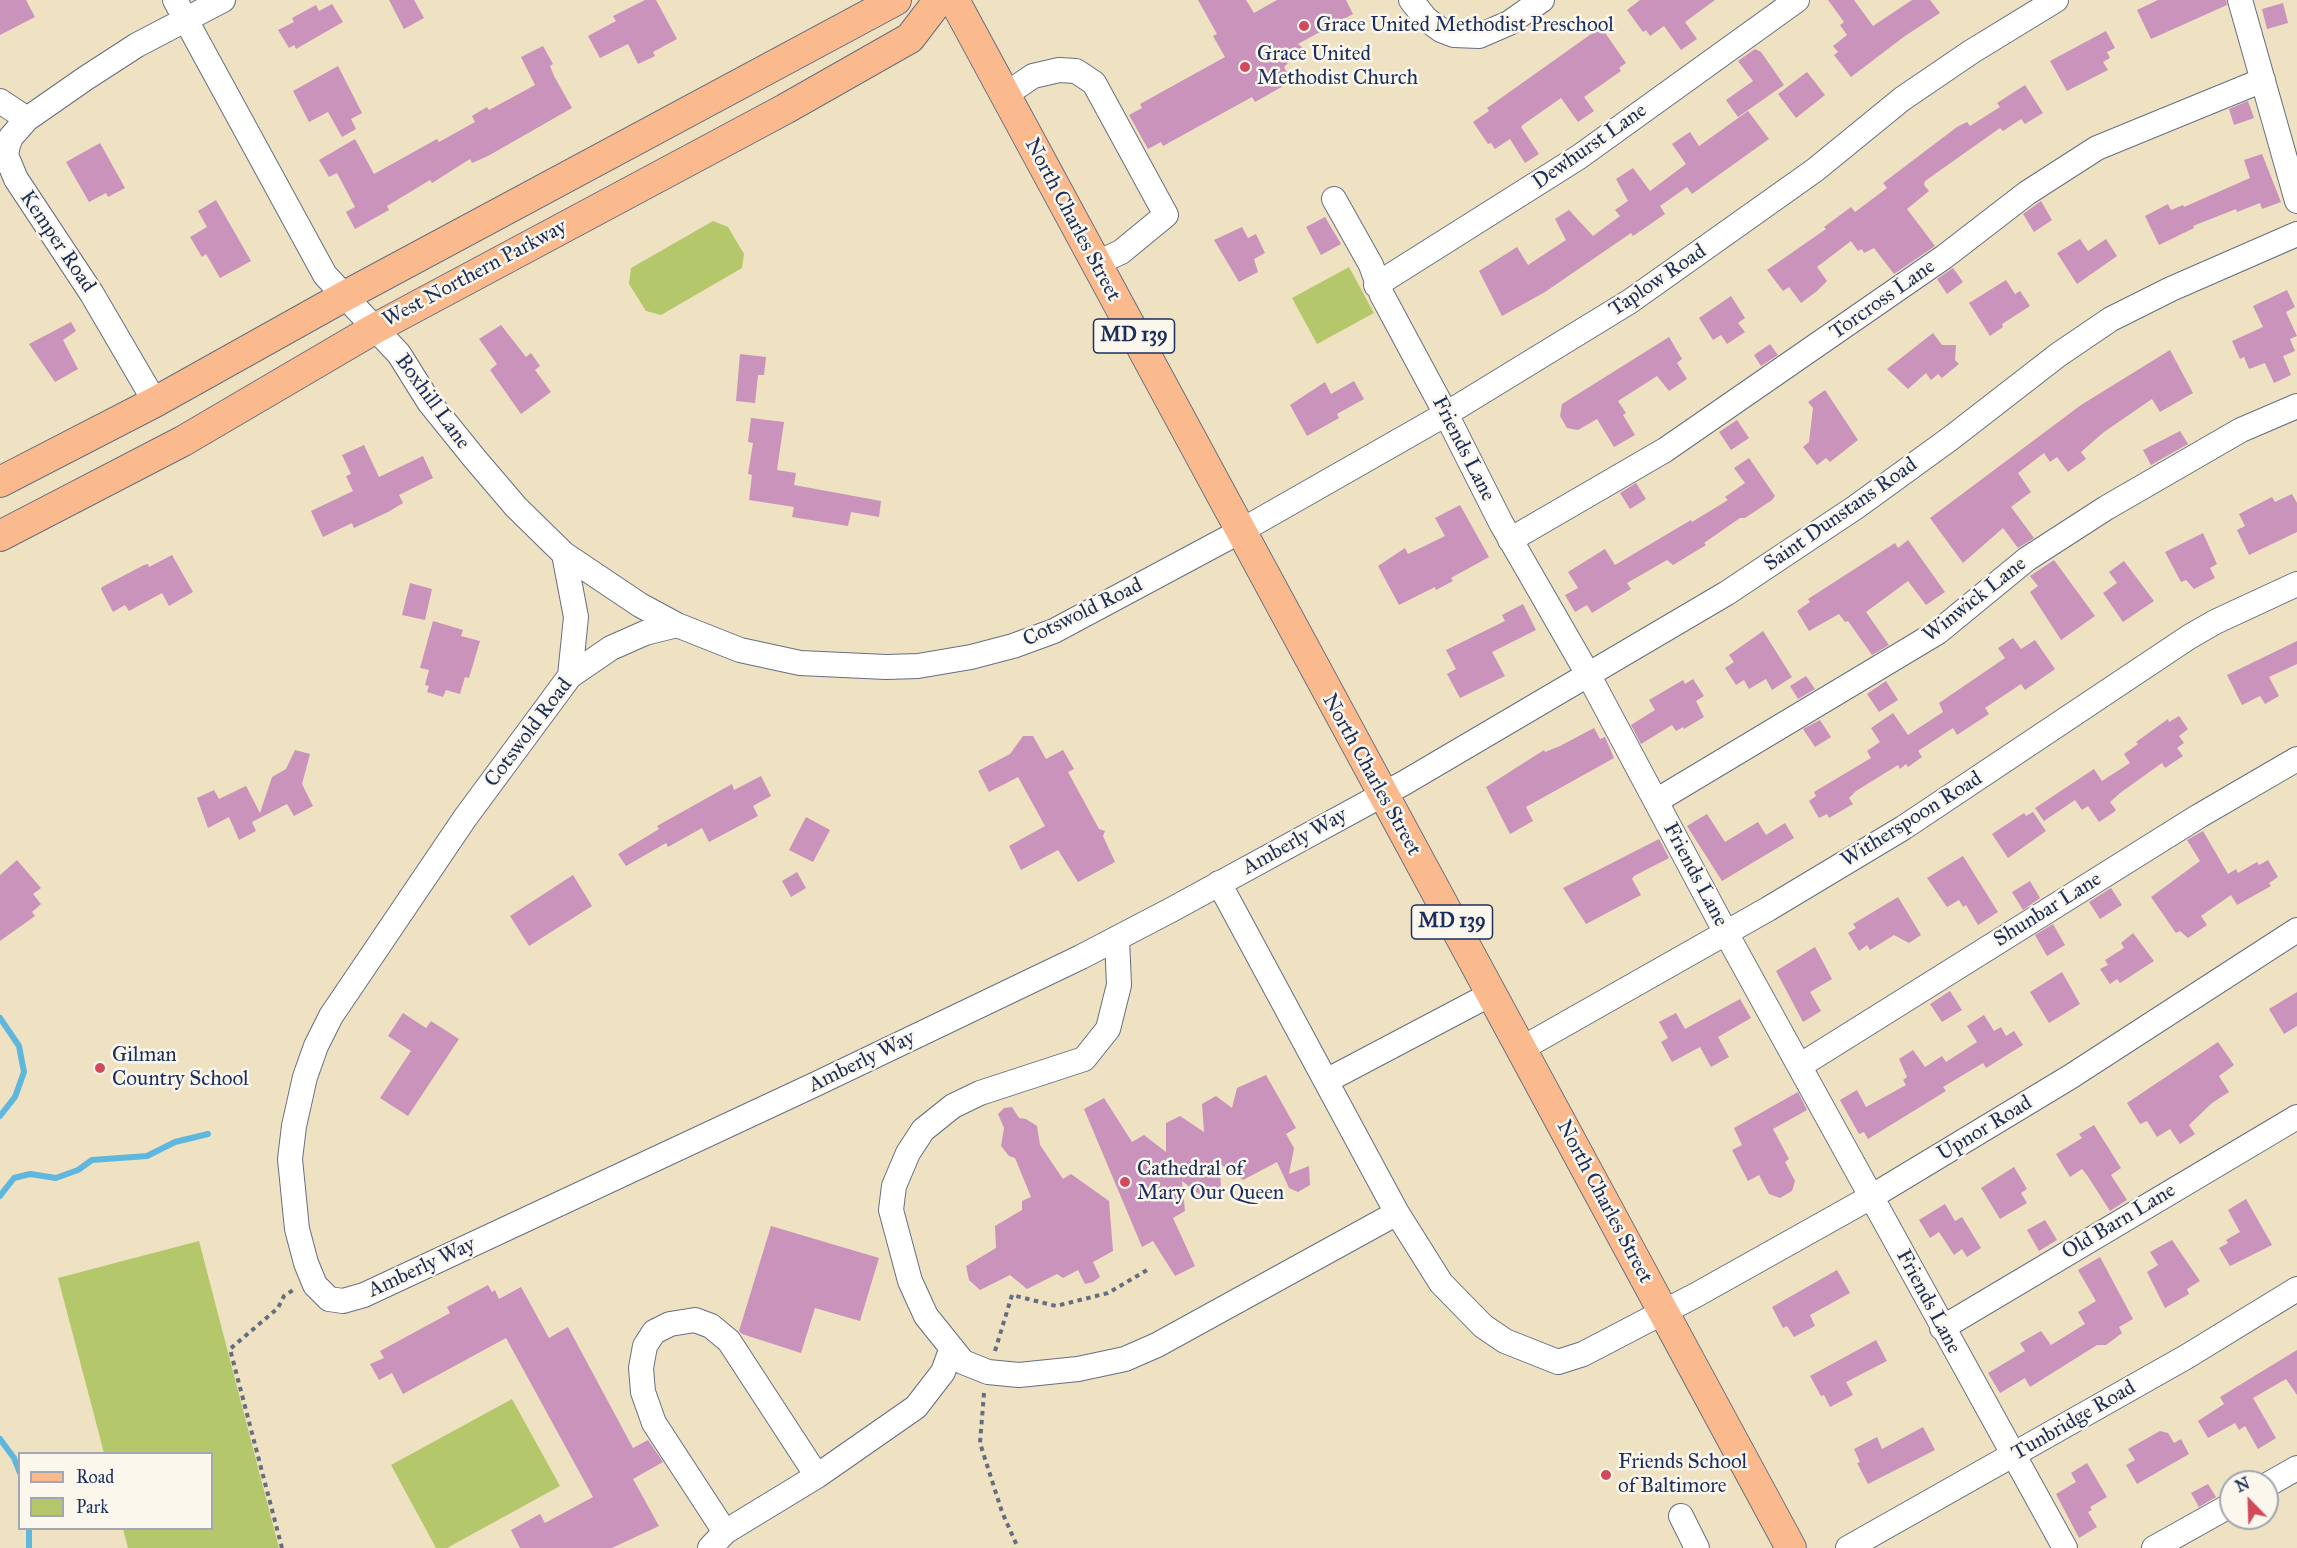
<!DOCTYPE html>
<style>
body{margin:0}
#map{position:relative;width:2297px;height:1548px;overflow:hidden;background:#efe2c3;font-family:"IM FELL Great Primer",serif}
canvas{display:block}
.legend{position:absolute;left:18px;top:1452px;width:195px;height:78px;box-sizing:border-box;background:#fbf7ec;border:2px solid #a1a7b3;margin:0;padding:8px 10px;list-style:none;font-size:18px;color:#1b2f5e}
.legend li{display:flex;align-items:center;gap:12px;height:30px}
.legend b{width:30px;border:2px solid #a1a7b3}
.north{position:absolute;left:2219px;top:1470px;width:60px;height:60px;box-sizing:border-box;background:#fbf7ec;border:2px solid #a1a7b3;border-radius:50%;rotate:337deg;font-size:16px;font-weight:700;line-height:24px;text-align:center;color:#1b2f5e}
.north::after{content:'';display:block;margin:auto;width:21px;height:27px;background:#d1495b;clip-path:polygon(50% 0,100% 100%,50% 72%,0 100%)}
</style>
<div id="map">
<canvas width="2297" height="1548"></canvas>
<ul class="legend">
<li><b style="height:8px;background:#fbba8d"></b>Road</li>
<li><b style="height:16px;background:#b5c76b"></b>Park</li>
</ul>
<div class="north">N</div>
</div>
<script>
const g = document.querySelector('canvas').getContext('2d');
g.lineJoin = 'round';
function fill(path, color) {
  g.fillStyle = color;
  g.fill(path, 'evenodd');
}
function poly(rows) {
  const path = new Path2D();
  for (const r of rows) {
    path.moveTo(r[0], r[1]);
    for (let i = 2; i < r.length; i += 2) path.lineTo(r[i], r[i + 1]);
  }
  return path;
}
function trace(path, color, width, dash) {
  g.strokeStyle = color;
  g.lineWidth = width;
  g.lineCap = dash ? 'butt' : 'round';
  g.setLineDash(dash || []);
  g.stroke(path);
}
function write(font, color, halo, rows, align = 'center') {
  g.font = font + ' "IM FELL Great Primer",serif';
  g.lineWidth = 5;
  g.setLineDash([]);
  g.textBaseline = 'middle';
  g.strokeStyle = halo;
  g.fillStyle = color;
  for (const [text, x, y, turn = 0] of rows) {
    g.save();
    g.translate(x, y);
    g.rotate((+turn || 0) * Math.PI / 180);
    g.textAlign = isNaN(turn) ? turn : align;
    if (halo) g.strokeText(text, 0, 0);
    g.fillText(text, 0, 0);
    g.restore();
  }
}
const green = poly([
 [713,221,728,227,744,254,742,268,661,315,646,311,629,284,631,268],
 [1349,267,1374,313,1317,344,1292,298],
 [199,1241,279,1548,128,1548,123,1529,212,1528,212,1454,104,1453,58,1278],
 [512,1399,560,1486,447,1548,436,1548,391,1465]
]);
const stream = poly([
 [0,1018,19,1046,24,1072,15,1097,0,1116],
 [0,1196,14,1178,30,1174,56,1178,78,1170,92,1160,147,1156,175,1142,208,1134],
 [0,1439,14,1458,20,1473],
 [29,1548,29,1528]
]);
const building = poly([
 [0,0,26,0,35,17,0,35],
 [389,0,414,0,424,18,404,29],
 [645,0,656,0,677,39,653,52,655,56,638,64,628,44,600,58,588,36,616,21,613,16],
 [1198,0,1246,0,1254,13,1277,0,1346,0,1353,14,1298,44,1303,48,1284,67,1289,77,1283,81,1285,85,1255,102,1252,97,1163,146,1161,142,1148,149,1129,115,1142,108,1140,104,1225,57,1213,36,1217,34],
 [1640,0,1715,0,1685,22,1697,39,1681,50,1664,26,1650,36,1646,30,1643,32,1627,10],
 [1828,0,1854,0,1873,26,1912,0,1930,0,1940,13,1905,36,1851,77,1834,55,1838,52,1833,46,1847,35,1840,25,1844,22],
 [2158,0,2226,0,2227,5,2151,39,2137,10],
 [2283,3,2288,23,2267,29,2262,9],
 [332,4,343,22,296,49,294,45,289,48,278,30,294,22,292,18,316,5,319,11],
 [1601,27,1626,63,1619,68,1621,71,1584,97,1594,111,1578,122,1561,98,1524,124,1521,127,1539,154,1525,163,1510,139,1495,149,1491,143,1488,144,1473,122,1489,111,1487,108],
 [2106,31,2115,48,2107,52,2110,58,2103,62,2108,70,2067,91,2050,61],
 [543,46,553,64,550,66,554,76,572,108,488,156,472,163,470,159,432,183,430,180,387,206,389,210,355,229,346,212,355,207,337,173,329,177,319,160,355,139,374,174,437,139,439,142,475,122,472,116,487,107,489,110,535,85,521,57],
 [1755,49,1761,52,1784,85,1738,117,1726,100,1753,81,1738,61],
 [338,66,362,113,351,119,356,129,342,137,328,112,309,122,293,91],
 [1807,72,1825,95,1796,118,1778,94],
 [2025,85,2043,113,2025,124,2021,119,2003,131,2000,128,1925,181,1924,185,1929,191,1907,209,1935,246,1894,274,1874,248,1864,253,1862,249,1858,251,1851,241,1817,267,1827,281,1817,291,1801,303,1789,287,1783,291,1767,270,1826,229,1824,227,1851,207,1855,212,1887,188,1883,183,1957,127,1967,122,1970,126,2000,107,1997,103],
 [2248,101,2254,118,2234,125,2229,109],
 [1748,111,1769,139,1692,194,1687,187,1660,206,1665,214,1633,236,1631,233,1545,292,1502,316,1479,271,1517,247,1528,265,1566,240,1555,219,1569,210,1593,236,1620,216,1615,210,1628,201,1616,179,1633,168,1650,191,1686,164,1672,144,1690,132,1699,146],
 [100,143,125,188,108,197,106,193,89,202,66,162],
 [2262,154,2281,202,2262,209,2260,203,2237,212,2236,209,2193,226,2194,228,2159,245,2145,216,2168,204,2171,210,2183,205,2184,207,2250,178,2244,160],
 [216,200,251,261,220,278,206,254,202,257,190,237,207,227,198,211],
 [2041,201,2052,220,2034,232,2023,214],
 [1325,217,1341,244,1321,255,1306,227],
 [1242,227,1248,238,1256,234,1265,253,1254,259,1258,272,1239,282,1214,240],
 [2080,239,2088,251,2106,239,2117,256,2077,284,2057,253],
 [1953,268,1963,282,1947,294,1937,279],
 [2006,280,2015,294,2020,291,2030,306,2002,324,2003,327,1990,336,1969,303],
 [2287,290,2295,307,2286,312,2297,336,2290,339,2295,351,2283,356,2291,375,2274,383,2265,363,2249,369,2244,357,2240,359,2232,341,2263,327,2253,306],
 [1731,296,1745,318,1738,323,1745,332,1727,344,1721,335,1713,340,1699,318],
 [71,322,76,331,63,340,78,369,55,382,29,344],
 [501,325,526,357,531,353,540,366,535,370,551,392,521,414,490,370,497,364,479,339],
 [1933,333,1942,345,1956,345,1955,360,1959,364,1942,378,1938,374,1931,380,1926,373,1908,389,1887,369],
 [1669,337,1682,359,1677,363,1687,379,1669,391,1657,376,1618,401,1626,413,1623,415,1635,435,1614,447,1597,419,1578,430,1567,428,1560,416,1562,404],
 [1770,344,1778,355,1761,366,1754,355],
 [2170,350,2193,393,2160,412,2152,399,2104,432,2081,452,2086,459,2068,472,2057,457,2050,462,2044,453,2018,473,2031,492,2011,507,2034,538,2018,548,2003,528,1963,563,1930,518,2081,405],
 [740,354,766,357,764,375,758,375,755,403,736,401],
 [1354,381,1364,399,1337,414,1339,418,1307,436,1290,405,1325,382,1331,394],
 [1825,390,1858,440,1830,462,1826,458,1817,465,1803,447,1809,442,1813,408,1808,402],
 [751,418,784,422,777,470,796,473,794,485,881,501,879,517,851,512,848,526,792,517,794,507,749,500,752,475,748,474,753,443,748,442],
 [1737,420,1749,438,1731,450,1719,432],
 [2180,431,2188,444,2151,465,2143,450],
 [364,445,379,477,423,456,433,478,399,495,403,503,388,512,354,528,352,523,323,537,311,511,353,491,346,476,351,474,342,455],
 [1749,458,1775,496,1772,500,1745,518,1740,518,1704,543,1706,545,1673,565,1667,560,1627,583,1631,589,1592,613,1587,605,1575,612,1565,595,1578,588,1568,572,1605,549,1615,565,1691,520,1692,522,1728,500,1725,497,1745,483,1734,468],
 [1636,483,1646,499,1630,509,1620,493],
 [2292,494,2297,503,2297,532,2249,555,2237,530,2245,526,2239,514,2272,497,2275,502],
 [1460,505,1489,557,1451,578,1453,581,1436,590,1435,587,1399,605,1378,566,1405,548,1408,554,1445,536,1435,518],
 [2203,533,2217,564,2210,568,2215,578,2194,589,2186,580,2181,582,2165,552],
 [1908,540,1945,592,1926,605,1908,581,1866,612,1889,645,1872,655,1848,621,1845,622,1839,614,1809,631,1797,611,1810,602,1808,599,1895,543,1898,548],
 [172,555,193,592,169,606,162,593,129,611,125,605,113,612,101,589,102,587,144,565,148,564,149,567],
 [2054,560,2095,616,2061,640,2030,592,2038,586,2030,576],
 [2124,561,2154,601,2123,622,2103,593,2117,583,2109,572],
 [410,583,432,589,425,620,402,615],
 [1523,604,1536,630,1492,652,1505,676,1460,698,1447,674,1456,669,1446,650,1505,621,1502,615],
 [433,621,463,630,461,636,480,641,469,678,465,677,460,694,446,690,443,697,427,692,429,686,425,685,429,670,420,668],
 [1763,631,1792,677,1772,690,1766,679,1749,689,1744,680,1736,685,1725,668,1734,662,1729,655],
 [2013,638,2021,649,2035,640,2055,669,2025,690,2021,684,1985,708,1989,714,1957,735,1953,728,1918,751,1922,757,1908,767,1906,764,1900,769,1898,765,1856,791,1849,798,1853,804,1829,818,1827,814,1819,818,1809,801,1816,796,1814,792,1871,758,1867,751,1880,742,1871,728,1893,713,1908,735,1943,712,1939,703,2005,658,1998,648],
 [2297,641,2297,664,2269,677,2279,696,2265,704,2260,696,2242,705,2227,675],
 [1806,676,1815,689,1798,699,1790,686],
 [1693,679,1704,696,1696,701,1704,717,1684,729,1683,727,1676,731,1672,725,1641,744,1631,725,1655,710,1649,700,1683,680,1685,684],
 [1886,681,1898,700,1879,712,1867,694],
 [2179,716,2188,729,2179,736,2184,743,2177,748,2183,756,2165,768,2162,763,2120,793,2110,802,2116,810,2114,812,2099,822,2088,806,2082,810,2075,800,2044,821,2035,808,2094,769,2102,781,2130,763,2124,754,2138,744,2136,742,2168,719,2169,722],
 [1820,720,1831,737,1815,747,1803,729],
 [1594,728,1600,739,1605,737,1614,758,1526,807,1533,821,1510,834,1486,787,1544,750,1545,752,1560,746],
 [1023,736,1033,736,1046,759,1063,750,1074,769,1068,772,1099,829,1105,831,1103,836,1115,862,1078,882,1058,850,1021,870,1009,846,1045,826,1018,777,989,792,978,771,1010,754],
 [295,750,310,754,302,784,313,806,294,816,287,804,252,822,256,831,239,840,229,817,208,828,197,798,214,790,219,799,246,786,260,813,272,777,286,769],
 [761,776,771,796,753,806,758,816,709,842,702,828,668,847,666,843,626,866,618,854,659,829,657,826,732,784,734,790],
 [2033,812,2046,831,2008,858,1992,834,2024,813,2026,816],
 [1707,814,1725,842,1758,822,1766,835,1785,823,1794,838,1722,881,1687,826],
 [806,817,830,830,813,862,789,850],
 [2203,831,2228,874,2236,869,2238,873,2257,862,2259,865,2268,860,2278,877,2269,883,2271,886,2237,905,2231,895,2201,916,2207,925,2188,938,2180,931,2176,933,2151,897,2200,861,2187,840],
 [1659,839,1669,858,1634,876,1632,879,1641,895,1586,924,1563,888],
 [1963,856,1998,912,1978,925,1966,905,1963,907,1959,900,1947,907,1927,878],
 [17,860,41,888,33,894,41,904,32,912,35,916,0,941,0,875],
 [797,872,806,888,791,897,782,881],
 [573,875,592,906,529,946,510,916],
 [2030,881,2040,898,2023,910,2012,892],
 [2111,888,2122,905,2100,919,2089,902],
 [1898,897,1921,935,1909,943,1894,935,1870,950,1867,945,1859,951,1848,933,1856,928,1853,924],
 [2053,924,2065,945,2047,956,2035,935],
 [2133,933,2154,961,2120,983,2117,979,2110,984,2100,969,2108,965,2105,960,2124,948,2121,943],
 [1815,947,1832,979,1810,992,1821,1011,1803,1022,1776,971],
 [2062,972,2080,1004,2049,1023,2030,992],
 [1950,991,1962,1010,1942,1022,1930,1004],
 [2297,992,2297,1026,2284,1034,2269,1009],
 [1740,999,1751,1018,1718,1037,1729,1057,1711,1067,1700,1047,1672,1062,1661,1042,1668,1038,1659,1022,1676,1013,1685,1029],
 [403,1013,426,1028,431,1021,459,1039,408,1116,380,1098,411,1051,388,1036],
 [1984,1015,1994,1031,2001,1027,2006,1036,2014,1031,2023,1045,1986,1068,1983,1063,1943,1087,1946,1091,1868,1139,1864,1132,1859,1134,1840,1100,1857,1090,1866,1107,1906,1085,1903,1080,1907,1077,1899,1059,1913,1050,1925,1067,1942,1056,1946,1062,1977,1042,1967,1026],
 [2218,1042,2234,1065,2219,1076,2229,1092,2212,1103,2189,1125,2195,1134,2180,1144,2170,1129,2157,1137,2147,1121,2140,1124,2127,1103],
 [1266,1075,1296,1128,1286,1134,1294,1148,1289,1174,1309,1166,1310,1185,1298,1192,1289,1188,1277,1162,1243,1180,1220,1164,1221,1192,1207,1200,1182,1181,1185,1211,1173,1218,1195,1266,1175,1276,1153,1241,1142,1247,1084,1109,1104,1098,1132,1142,1144,1135,1166,1152,1166,1123,1180,1116,1204,1132,1202,1104,1216,1096,1232,1108,1237,1088],
 [1798,1092,1807,1110,1773,1129,1789,1159,1785,1162,1795,1181,1792,1191,1780,1198,1769,1194,1759,1175,1748,1181,1732,1150,1742,1145,1734,1128],
 [1012,1107,1019,1118,1026,1119,1037,1126,1040,1145,1063,1179,1071,1174,1109,1201,1113,1251,1093,1262,1100,1277,1093,1282,1085,1284,1078,1270,1063,1278,1057,1274,1027,1289,1010,1275,980,1290,969,1280,966,1266,996,1248,995,1226,1022,1210,1022,1201,1031,1197,1015,1158,1009,1156,1001,1146,1004,1128,998,1114,1004,1108],
 [2094,1125,2121,1168,2111,1175,2127,1200,2110,1211,2087,1175,2082,1169,2070,1177,2056,1154,2082,1138,2079,1134],
 [2014,1167,2027,1189,2021,1193,2027,1203,2000,1219,1981,1188],
 [2246,1199,2272,1245,2230,1266,2219,1248,2228,1243,2226,1240,2240,1232,2228,1210],
 [1945,1204,1955,1221,1962,1217,1981,1248,1967,1257,1962,1249,1954,1255,1939,1232,1930,1238,1919,1220],
 [2045,1220,2057,1240,2039,1251,2027,1230],
 [771,1226,879,1258,860,1321,815,1308,801,1353,742,1334,739,1331],
 [2172,1240,2200,1281,2187,1289,2189,1294,2165,1308,2147,1272,2158,1265,2150,1252],
 [2100,1257,2133,1319,2119,1327,2122,1333,2106,1345,2097,1345,2030,1387,2025,1378,2000,1393,1988,1373,2025,1351,2020,1343,2041,1331,2051,1345,2085,1324,2078,1312,2096,1301,2078,1270],
 [1837,1270,1850,1293,1810,1315,1815,1326,1794,1337,1787,1326,1783,1328,1772,1307],
 [488,1285,492,1292,495,1290,499,1299,521,1287,549,1338,568,1327,633,1448,648,1440,663,1462,633,1479,659,1526,612,1548,520,1548,511,1530,540,1514,545,1523,593,1497,506,1338,403,1394,392,1373,379,1380,370,1364,384,1358,380,1351,450,1313,447,1307],
 [1876,1340,1887,1361,1846,1382,1853,1395,1830,1407,1824,1395,1821,1396,1810,1376],
 [2297,1350,2297,1395,2286,1379,2253,1398,2276,1438,2258,1449,2245,1426,2239,1430,2235,1423,2208,1438,2198,1421,2224,1404,2220,1397],
 [1923,1427,1935,1450,1868,1484,1857,1463,1860,1462,1854,1449,1877,1437,1882,1449],
 [2160,1431,2168,1433,2174,1443,2181,1439,2189,1454,2137,1484,2126,1465,2135,1460,2128,1449],
 [2087,1463,2107,1497,2090,1507,2092,1510,2088,1512,2097,1527,2079,1538,2056,1494,2076,1482,2071,1473],
 [2208,1484,2216,1497,2199,1507,2191,1493]
]);
const path = poly([
 [995,1351,1012,1295,1056,1306,1108,1293,1149,1269],
 [984,1393,980,1443,1002,1512,1018,1548],
 [282,1548,230,1349,278,1308,284,1296,293,1290]
]);
const minor = poly([
 [175,0,325,275,399,354,429,402,475,459,516,507,564,554,640,605,677,625,740,650,800,663,886,667,918,666,971,657,1013,646,1054,631,1239,532,1446,414,1629,302,1815,170,1902,99,1971,52,2056,0],
 [1411,0,1426,19,1441,30,1454,35,1479,36,1509,23,1542,0],
 [2240,0,2297,201],
 [1005,95,1033,76,1059,70,1076,71,1094,83,1166,215,1121,252,1095,264],
 [0,101,27,119],
 [1334,199,1371,265,1382,295,1446,414,1501,523,1589,676,1726,933,2065,1548],
 [1376,285,1579,157,1797,0],
 [155,402,92,294,16,179,6,155,8,145,11,137,27,119,86,78,137,45,223,0],
 [1510,540,1665,450,1944,257,2027,193,2097,148,2263,80],
 [564,554,576,617,570,676],
 [677,625,645,633,611,648,570,676,465,818,331,1016,316,1046,305,1077,294,1126,290,1159,297,1229,306,1263,315,1285,329,1299,343,1301,364,1295,816,1084,1081,957,1171,910,1404,783,1727,593,1856,507,1951,438,2058,355,2111,319,2171,289,2297,234],
 [1656,801,1938,632,2027,559,2106,508,2241,430,2297,406],
 [1219,883,1397,1213,1441,1283,1483,1326,1505,1341,1558,1362,1583,1354,1696,1295,1871,1197,2070,1077,2297,930],
 [1117,939,1119,985,1108,1029,1084,1059,980,1093,953,1106,923,1130,908,1153,894,1186,891,1210,910,1281,926,1316,963,1362,988,1372,1019,1375,1078,1369,1125,1359,1157,1345,1397,1213],
 [1521,1049,1768,909,1903,828,2189,637,2215,622,2297,584],
 [1801,1065,2199,816,2297,759],
 [1326,1081,1491,994],
 [1942,1328,2297,1117],
 [2267,1485,2297,1468],
 [1681,1516,1697,1548],
 [725,1532,654,1423,643,1392,641,1368,645,1346,654,1332,670,1324,695,1320,711,1326,729,1341,817,1476],
 [710,1548,725,1532,817,1476,916,1407,943,1372,951,1350],
 [1848,1548,2186,1357,2297,1289],
 [2154,1548,2231,1505]
]);
const major = poly([
 [954,0,1791,1548],
 [0,482,155,402,343,297,896,0],
 [0,536,183,441,374,329,785,109,910,38,939,0]
]);
const markers = [
 [1304,26,6,"#d1495b"],
 [1245,67,6,"#d1495b"],
 [100,1068,6,"#d1495b"],
 [1125,1182,6,"#d1495b"],
 [1606,1475,6,"#d1495b"]
];
const shields = [
 [1134,336,81],
 [1452,922,81]
];
const shieldNames = [
 ["MD 139",1134,336],
 ["MD 139",1452,922]
];
const poiNames = [
 ["Grace United Methodist Preschool",1316,26],
 ["Grace United",1257,55],
 ["Methodist Church",1257,79],
 ["Gilman",112,1056],
 ["Country School",112,1080],
 ["Cathedral of",1137,1170],
 ["Mary Our Queen",1137,1194],
 ["Friends School",1618,1463],
 ["of Baltimore",1618,1487]
];
const streetNames = [
 ["Dewhurst Lane",1590,147,-35],
 ["North Charles Street",1072,220,62],
 ["Kemper Road",57,242,56],
 ["West Northern Parkway",475,274,-28],
 ["Taplow Road",1658,281,-34],
 ["Torcross Lane",1883,300,-35],
 ["Boxhill Lane",432,402,54],
 ["Friends Lane",1463,449,63],
 ["Saint Dunstans Road",1841,515,-35],
 ["Winwick Lane",1975,600,-38],
 ["Cotswold Road",1083,613,-26],
 ["Cotswold Road",529,733,-53],
 ["North Charles Street",1371,775,61],
 ["Witherspoon Road",1912,820,-32],
 ["Amberly Way",1295,842,-29],
 ["Friends Lane",1695,875,62],
 ["Shunbar Lane",2048,910,-32],
 ["Amberly Way",862,1062,-26],
 ["Upnor Road",1985,1129,-31],
 ["North Charles Street",1604,1202,62],
 ["Old Barn Lane",2119,1222,-31],
 ["Amberly Way",422,1268,-25],
 ["Friends Lane",1928,1302,62],
 ["Tunbridge Road",2074,1421,-30]
];
fill(green, '#b5c76b');
trace(stream, '#60b7dd', 6);
fill(building, '#c993bc');
trace(minor, '#656e81', 26);
trace(major, '#656e81', 32);
trace(path, '#656e81', 4, [4.5, 4.5]);
trace(minor, '#fff', 24);
trace(major, '#fbba8d', 30);
for (const [x, y, r, color] of markers) {
  const dot = new Path2D();
  dot.arc(x, y, r, 0, 2 * Math.PI);
  g.fillStyle = color;
  g.fill(dot);
  trace(dot, '#fbf7ec', 2);
}
for (const [x, y, w] of shields) {
  const box = new Path2D();
  box.roundRect(x - w / 2, y - 17, w, 34, 4.5);
  g.fillStyle = '#fbf7ec';
  g.fill(box);
  trace(box, '#1b2f5e', 1.5);
}
write('bold 20px', '#1b2f5e', null, shieldNames);
write('21px', '#1b2f5e', '#fbf7ec', poiNames, 'left');
write('21px', '#1b2f5e', '#fbf7ec', streetNames);
</script>
